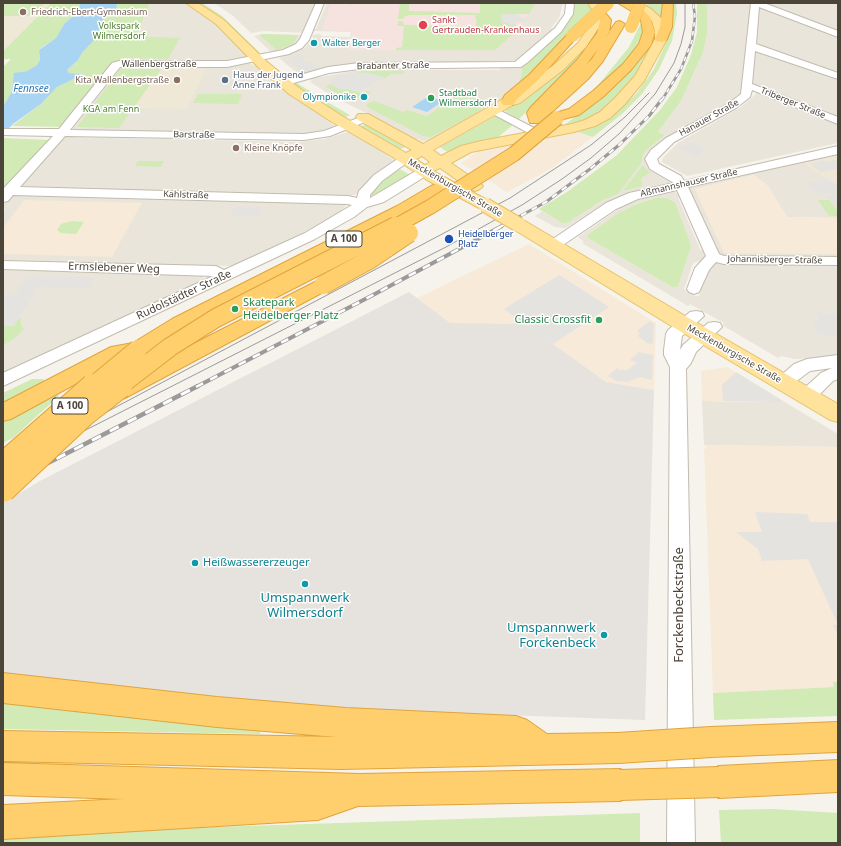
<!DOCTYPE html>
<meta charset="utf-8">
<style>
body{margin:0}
#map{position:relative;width:841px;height:846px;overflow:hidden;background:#f6f3ec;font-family:"Noto Sans",sans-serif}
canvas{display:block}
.frame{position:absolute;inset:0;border:4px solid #4b4439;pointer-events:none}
</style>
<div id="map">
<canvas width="841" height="846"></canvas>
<div class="frame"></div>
</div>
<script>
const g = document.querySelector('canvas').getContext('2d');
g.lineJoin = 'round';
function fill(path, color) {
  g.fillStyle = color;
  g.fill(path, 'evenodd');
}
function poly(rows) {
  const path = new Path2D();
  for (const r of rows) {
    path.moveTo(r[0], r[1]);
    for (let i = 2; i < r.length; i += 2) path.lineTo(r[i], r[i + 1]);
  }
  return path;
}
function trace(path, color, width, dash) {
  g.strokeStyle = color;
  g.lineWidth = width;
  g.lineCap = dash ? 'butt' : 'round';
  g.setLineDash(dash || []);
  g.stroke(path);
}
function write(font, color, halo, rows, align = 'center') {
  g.font = font + ' "Noto Sans",sans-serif';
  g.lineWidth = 3;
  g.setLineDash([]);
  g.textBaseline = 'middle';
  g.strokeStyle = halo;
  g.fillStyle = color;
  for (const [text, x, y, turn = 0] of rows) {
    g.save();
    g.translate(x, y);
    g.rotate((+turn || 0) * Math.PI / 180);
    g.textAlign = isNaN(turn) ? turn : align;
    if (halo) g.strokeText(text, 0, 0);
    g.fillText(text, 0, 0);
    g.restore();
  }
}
const residential = poly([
 [150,3,186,3,218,24,248,56,245,56,247,58,228,62,125,61],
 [214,3,317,3,304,33,264,31,251,33,232,15],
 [327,3,563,3,559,18,551,28,553,29,518,62,371,63,303,75,300,72,297,73,279,58,281,58,280,56,291,54,305,48,312,39,313,36,310,36,311,35,320,34,322,36,350,37,351,32,312,31,312,29,316,29],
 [706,3,751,3,743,83,740,94,728,103,668,136,647,155,646,160,649,166,672,181,672,184,665,186,659,185,648,188,605,203,566,228,555,227,535,216,542,211,562,223,601,201,618,194,644,152,665,135,658,132,681,101,695,71,703,53,707,34],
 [763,3,838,4,838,32],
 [759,6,838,35,838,75,756,45],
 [263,34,303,35,298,43,280,52,270,51,254,36],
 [755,50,838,78,838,119,752,84],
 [250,63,254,66,257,65,276,82,274,84,278,87,282,87,333,121,331,123,334,125,334,126,316,133,295,134,74,130,70,128,119,66,234,66],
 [522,65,521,77,518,83,501,101,430,141,422,141,418,139,415,140,376,119,377,118,337,99,310,82,312,81,309,79,318,76,321,77,358,70,500,70,500,68,513,68],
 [757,93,763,94,838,124,838,143,687,176,662,162,663,158,678,143,741,107],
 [348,132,352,135,354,134,388,154,387,155,394,160,370,180,357,194,351,196,20,188,19,185,61,139,65,137,298,142,324,139],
 [838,153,838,156,806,164,838,186,838,218,787,217,768,186,754,175,695,189,724,252,838,254,838,257,725,256,717,253,686,187],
 [664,191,675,192,680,195,678,198,700,249,708,256,707,259,693,263,684,289,695,296,699,296,708,267,716,262,838,265,838,357,795,359,781,356,778,358,722,325,724,323,690,304,688,306,582,243,584,242,578,237,623,206,641,198,664,193],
 [658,197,670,199,675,202,689,239,691,247,678,286,672,287,588,238,588,234,618,214,634,205],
 [12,195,344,204,346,206,332,219,232,266,3,260,3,212,5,209,3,206,3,201],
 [3,270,198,274,203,276,203,279,199,282,3,373],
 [702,401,781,402,783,401,838,434,838,447,704,445]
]);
const commercial = poly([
 [578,132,593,137,552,168,507,192,461,163,480,150,494,147],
 [754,175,768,186,787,217,838,218,838,254,724,253,695,189],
 [24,200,142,203,112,257,3,254,3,228],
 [529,244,656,323,654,390,606,382,525,324,450,323,417,298],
 [727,367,783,401,781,402,702,401,701,371],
 [706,445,838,447,838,682,835,687,713,693,704,449,706,449]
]);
const industrial = poly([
 [409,292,450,323,525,324,606,382,654,390,645,720,334,709,3,675,3,503,40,481]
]);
const education = poly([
 [3,3,51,3,3,51],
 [161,69,207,69,186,109,134,108],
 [838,156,838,186,805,164]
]);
const medical = poly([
 [353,3,535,3,519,29,495,50,348,50,352,31,322,30,331,4,348,4,348,6,352,6]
]);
const green = poly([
 [6,3,45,3,31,16,3,16,3,6],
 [51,3,80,3,80,10,64,24,56,38,41,48,39,51,40,60,37,65,27,71,17,73,13,81,12,91,3,107,3,67,11,59,3,59,3,51],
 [117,3,150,3,136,36,180,38,168,59,126,58,113,64,65,127,12,126,41,104,57,87,84,74,69,73,67,70,78,60,82,53,100,34,100,24,105,17,114,13],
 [197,3,202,3,222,16,260,53,258,53,224,20],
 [400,3,409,3,409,11,480,13,480,3,535,3,529,14,501,14,510,25,517,24,513,28,519,29,495,50,396,50,396,48,402,47,404,26,397,26,398,21,403,21,404,25,409,25,476,27,476,22,477,21,476,20,475,15,410,15,405,16,403,19,398,19],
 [573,3,589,3,593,9,527,80,517,85,521,77,522,65,530,61,559,33],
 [647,3,665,3,665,22,646,8],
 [672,3,676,3,677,13,672,41,659,69,642,94,622,114,593,137,578,132,609,119,637,93,654,69,666,43,671,26],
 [697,3,706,3,707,7,707,34,703,53,681,101,658,132,665,135,644,152,642,158,642,162,618,194,601,201,567,223,562,223,539,209,567,192,617,155,660,110,677,87,691,55,697,32],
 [648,17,651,17,658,35,633,81,598,115,587,122,559,129,597,100,640,58],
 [643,19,645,37,630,59,591,94,629,47],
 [599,24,600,30,590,46,550,90,519,119,506,112,506,109,520,100,588,44],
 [264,34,298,35,295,41,291,45,277,50,259,35],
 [121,68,161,69,119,128,77,127],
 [367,70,404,71,403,74,391,74,383,79,382,79,384,77,354,72],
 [297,83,327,102,350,115,343,118,292,84],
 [331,84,339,89,347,89,361,93,368,91,371,92,360,98,358,97,348,100,326,87],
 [198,94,242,94,238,104,193,103],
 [458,94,491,103,471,116,431,137,423,136,367,107,367,104,374,101,403,112,407,110,427,116],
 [496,116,500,116,515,123,496,139,450,154,440,147],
 [366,124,408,146,400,149,360,127],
 [3,138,51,140,3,193],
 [138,161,164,161,161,167,135,166],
 [642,166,643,166,650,173,641,178,642,186,623,191],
 [398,168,410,175,374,196,370,195,387,177],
 [658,197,667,198,675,202,689,239,691,247,678,286,676,287,672,287,588,238,587,235,617,214,634,205],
 [818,200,830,200,838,212,838,216,829,216],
 [72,221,84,222,76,234,61,233,57,230,61,224],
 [19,318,21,319,21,326,24,329,15,338,3,345,3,326,14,326],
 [32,379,43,379,59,396,13,438,3,443,3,393],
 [833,682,838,682,838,716,714,720,713,693,834,687],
 [3,702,261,730,260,734,3,729],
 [773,809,838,813,838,843,721,843,719,810],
 [640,813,640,842,629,843,3,843,3,840,127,830]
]);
const parking = poly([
 [501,14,517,14,522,18,527,18,524,22,517,22,515,25,510,25,510,23,502,23],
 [301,54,303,55,301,56,306,57,302,59,307,63,313,62,321,68,305,73,286,58],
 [348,72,354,72,361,74,365,72,384,77,358,92,347,89,339,89,331,84,334,82,330,81,339,75,349,75],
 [690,142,707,148,697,156,679,149],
 [823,160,825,162,835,160,838,162,838,165,836,165,838,169,821,172,810,164],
 [828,179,838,186,838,207,825,197,832,195,830,193,820,195,805,184],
 [235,206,262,207,258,217,231,216],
 [559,275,609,307,553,344,504,309],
 [27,276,90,277,94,278,89,288,36,287,33,293,35,293,14,326,3,326,3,294,15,295],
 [816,313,838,314,838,336,818,335,813,325,819,319],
 [650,321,654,324,653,344,647,343,638,336,640,333,637,331],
 [639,352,653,355,652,380,639,377,628,382,616,381,608,376,617,368,621,371,623,369,626,371,637,363,630,360],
 [736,372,783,401,781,402,723,401,722,385],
 [755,512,807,514,810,522,838,522,838,636,833,625,838,625,808,559,762,561,758,549,736,532,762,532]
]);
const water = poly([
 [80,3,117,3,116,11,105,17,100,24,101,30,100,34,82,53,78,60,67,70,69,73,84,74,57,87,41,104,13,124,3,134,3,107,12,91,14,73,27,71,37,65,40,60,39,50,56,38,64,24,80,10],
 [429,96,443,101,427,112,412,107]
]);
const minor = poly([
 [316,3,324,3,309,40,302,48,289,54,227,67,120,67,70,130,304,134,324,131,366,115,370,116,372,118,370,120,330,136,304,140,65,136,20,187,348,196,357,198,359,191,374,175,402,156,410,156,412,159,382,181,370,195,370,198,421,168,429,168,431,171,429,174,384,202,367,207,354,217,315,239,3,386,3,373,213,276,3,269,3,261,216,266,224,270,305,233,352,205,347,204,13,195,8,201,3,202,3,190,4,188,53,136,3,135,3,129,59,129,112,63,119,61,227,61,283,50,296,44,300,39,316,3],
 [566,3,574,3,573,14,561,32,528,62,521,67,359,69,329,73,283,86,278,83,279,81,328,67,359,63,515,62,555,28,565,14,566,3],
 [751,3,764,3,838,31,838,37,759,7,756,44,838,73,838,79,755,51,752,84,838,117,838,124,752,90,750,97,736,108,674,142,657,159,659,164,681,176,684,181,838,146,838,154,688,187,719,254,724,256,838,257,838,265,724,264,716,262,709,270,699,292,694,294,689,292,687,289,695,268,706,256,677,190,638,199,616,209,557,249,552,250,547,249,545,246,547,243,606,203,629,193,674,183,650,169,645,159,651,150,666,138,728,104,741,94,751,3],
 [495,108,544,133,546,135,544,137,536,137,491,113,490,111,491,109,495,108],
 [696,311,702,312,704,316,682,336,680,350,683,345,708,323,714,322,720,323,722,327,696,352,691,363,686,369,695,843,667,843,670,367,664,355,664,350,666,334,668,330,690,312,696,311],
 [838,355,838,379,833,381,813,401,807,403,801,401,798,396,801,391,821,373,832,368,810,371,790,386,784,388,778,386,775,382,778,378,794,364,807,359,838,355]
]);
const major = poly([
 [186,3,198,3,224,20,266,61,299,88,342,116,406,153,412,150,358,120,356,117,358,114,368,114,423,144,503,99,510,97,555,64,578,43,591,24,593,11,588,3,598,3,603,11,601,24,586,47,563,70,520,103,513,105,433,150,441,156,461,146,481,141,572,124,585,120,600,112,615,98,635,76,655,39,655,31,652,21,643,13,627,3,640,3,651,9,661,18,667,31,667,39,644,81,625,104,610,118,595,126,574,132,471,152,451,163,480,183,483,186,480,189,475,191,470,189,440,168,433,171,491,202,493,205,491,208,485,210,479,208,427,180,391,156,332,122,289,94,258,67,216,24,186,3],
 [422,156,430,162,425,165,416,159,422,156],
 [519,220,525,221,692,320,838,404,838,422,830,420,678,330,513,229,511,225,513,221,519,220]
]);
const highway = poly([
 [618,3,631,3,641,8,650,17,655,32,651,45,631,70,603,97,579,115,560,120,555,119,553,116,555,113,569,109,593,91,623,64,639,44,643,32,641,20,633,12,618,3],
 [663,3,673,3,672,27,667,39,665,41,661,42,657,41,655,39,660,27,663,3],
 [598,8,602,9,611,20,609,33,605,38,616,22,620,21,625,24,603,61,588,79,540,123,530,123,527,113,530,108,578,59,597,33,600,20,593,11,598,8],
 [598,49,592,59,569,82,586,65,598,49],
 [572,33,576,34,578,36,576,38,537,81,516,100,513,105,503,105,501,102,505,95,529,75,568,34,572,33],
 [436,184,441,186,444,189,441,192,409,212,186,329,145,354,123,358,11,419,3,421,3,403,111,347,133,343,172,319,397,206,431,186,436,184],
 [323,279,329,281,332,285,329,289,125,398,118,400,111,398,107,392,111,386,317,281,323,279],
 [3,673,217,697,346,708,516,716,527,720,547,734,618,733,629,737,633,748,629,759,618,763,341,769,3,761,3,731,337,737,217,727,3,703,3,673],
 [838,722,838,752,711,757,700,753,696,742,700,731,711,727,838,722],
 [838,760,838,792,719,798,708,793,703,782,708,771,719,766,838,760],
 [3,763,360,774,620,769,631,774,636,785,631,796,620,801,358,806,318,820,3,839,3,805,124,799,3,795,3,763]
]);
const tram = poly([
 [67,433,510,198,591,145,625,117,649,93],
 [3,472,446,247,522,205,562,179,591,158,620,133,655,94,674,63,681,44,685,27,685,3]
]);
const railFar3 = poly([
 [662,100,681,69,692,41,695,16,693,3]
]);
const railFar2 = poly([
 [500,227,546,202,590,169,619,145,649,116,662,99]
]);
const railFar1 = poly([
 [196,387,373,295,502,226]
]);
const rail = poly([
 [3,486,198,386]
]);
const majorBridge = poly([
 [485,205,519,225]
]);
const highwayBridgeFar4 = poly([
 [631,27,640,3],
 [572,36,608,3]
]);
const highwayBridgeFar3 = poly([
 [394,227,430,207,514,154,557,118]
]);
const highwayBridgeFar2 = poly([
 [323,285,369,260,409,233],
 [92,387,138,349],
 [118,387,170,347,216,318,396,226]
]);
const highwayBridgeFar1 = poly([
 [3,465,93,386],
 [3,490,84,414,120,386]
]);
const highwayBridge = poly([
 [618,748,711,742],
 [620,785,719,782]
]);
const markers = [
 [23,12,4,"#8d6e63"],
 [423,25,5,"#e0444e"],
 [314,43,4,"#0f9aa8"],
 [177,80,4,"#8d6e63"],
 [225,80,4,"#5c6f8a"],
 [364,97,4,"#0f9aa8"],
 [431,98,4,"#2e9e5b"],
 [236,148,4,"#8d6e63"],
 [449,239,5,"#1a4fb4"],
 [235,309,4,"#2e9e5b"],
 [599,320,4,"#2e9e5b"],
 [195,563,4,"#0f9aa8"],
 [305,584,4,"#0f9aa8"],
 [604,635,4,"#0f9aa8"]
];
const farEducationnames = [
 ["Friedrich-Ebert-Gymnasium",31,12],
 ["Kita Wallenbergstraße",169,80,"right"],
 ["Kleine Knöpfe",244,148]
];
const farHealthnames = [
 ["Sankt",432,20],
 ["Gertrauden-Krankenhaus",432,30]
];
const farParknames = [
 ["Volkspark",119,26],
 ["Wilmersdorf",119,36],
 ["KGA am Fenn",111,109]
];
const farCulturenames = [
 ["Walter Berger",322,43],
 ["Olympionike",356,97,"right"]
];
const farStreetnames = [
 ["Wallenbergstraße",159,64],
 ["Brabanter Straße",393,66,-1],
 ["Triberger Straße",793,103,22],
 ["Hanauer Straße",709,118,-29],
 ["Barstraße",194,135,1],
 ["Aßmannshauser Straße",689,183,-13],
 ["Mecklenburgische Straße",455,188,30],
 ["Kahlstraße",186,195,2],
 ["Johannisberger Straße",775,260,1],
 ["Mecklenburgische Straße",734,354,30]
];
const farServicenames = [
 ["Haus der Jugend",233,75],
 ["Anne Frank",233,85]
];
const farLeisurenames = [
 ["Stadtbad",439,93],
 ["Wilmersdorf I",439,103]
];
const farTransitnames = [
 ["Heidelberger",458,234],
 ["Platz",458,244]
];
const farWaternames = [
 ["Fennsee",31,89]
];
const shields = [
 [344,239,36],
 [70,406,36]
];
const shieldNames = [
 ["A 100",344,239],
 ["A 100",70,406]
];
const streetNames = [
 ["Ermslebener Weg",114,268,2],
 ["Rudolstädter Straße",184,295,-25]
];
const leisureNames = [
 ["Skatepark",243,303],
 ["Heidelberger Platz",243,316],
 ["Classic Crossfit",591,320,"right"]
];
const cultureNames = [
 ["Heißwassererzeuger",203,563]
];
const nearCulturenames = [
 ["Umspannwerk",305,598],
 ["Wilmersdorf",305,613],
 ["Umspannwerk",596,628,"right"],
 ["Forckenbeck",596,643,"right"]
];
const nearStreetnames = [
 ["Forckenbeckstraße",679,605,-90]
];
fill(residential, '#eae5da');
fill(commercial, '#f7ead8');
fill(industrial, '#e6e2dd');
fill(education, '#efe8d6');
fill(medical, '#f6e3e0');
fill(green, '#d2eab5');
fill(parking, '#e5e3e0');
fill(water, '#a9d4f2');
trace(minor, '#c2bbae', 2);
trace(major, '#e6c16a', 2);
trace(highway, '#e0a43c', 2);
fill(minor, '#fff');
fill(major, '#ffe39c');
fill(highway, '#ffcf6e');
trace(tram, '#9a9a9a', 1);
trace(railFar3, '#9a9a9a', 2.5);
trace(railFar2, '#9a9a9a', 3);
trace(railFar1, '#9a9a9a', 4);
trace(rail, '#9a9a9a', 4.5);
trace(railFar3, '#fff', 1.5, [4.5]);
trace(railFar2, '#fff', 2, [6]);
trace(railFar1, '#fff', 2.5, [8]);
trace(rail, '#fff', 3, [10]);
trace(majorBridge, '#e6c16a', 16, []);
trace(highwayBridgeFar4, '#e0a43c', 12, []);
trace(highwayBridgeFar3, '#e0a43c', 16, []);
trace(highwayBridgeFar2, '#e0a43c', 20, []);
trace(highwayBridgeFar1, '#e0a43c', 26, []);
trace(highwayBridge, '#e0a43c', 32, []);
trace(majorBridge, '#ffe39c', 14);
trace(highwayBridgeFar4, '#ffcf6e', 12);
trace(highwayBridgeFar3, '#ffcf6e', 14);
trace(highwayBridgeFar2, '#ffcf6e', 18);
trace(highwayBridgeFar1, '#ffcf6e', 24);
trace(highwayBridge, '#ffcf6e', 30);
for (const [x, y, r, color] of markers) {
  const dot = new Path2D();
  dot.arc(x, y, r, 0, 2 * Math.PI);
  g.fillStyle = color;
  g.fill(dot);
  trace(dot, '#fff', 1.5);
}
write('9px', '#785e54', '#fff', farEducationnames, 'left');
write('9px', '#be3a42', '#fff', farHealthnames, 'left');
write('9px', '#4a7f2a', '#fff', farParknames);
write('9px', '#0d838f', '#fff', farCulturenames, 'left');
write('9px', '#4b4439', '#fff', farStreetnames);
write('9px', '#4e5e75', '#fff', farServicenames, 'left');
write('9px', '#27864d', '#fff', farLeisurenames, 'left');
write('9px', '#164399', '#fff', farTransitnames, 'left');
write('italic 10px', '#2e7ab2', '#fff', farWaternames);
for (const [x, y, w] of shields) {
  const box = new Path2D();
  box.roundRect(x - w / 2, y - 8, w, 16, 3);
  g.fillStyle = '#fff';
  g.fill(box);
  trace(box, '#4b4439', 1);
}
write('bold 10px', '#4b4439', null, shieldNames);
write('11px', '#4b4439', '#fff', streetNames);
write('11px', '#27864d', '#fff', leisureNames, 'left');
write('11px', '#0d838f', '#fff', cultureNames, 'left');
write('13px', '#0d838f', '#fff', nearCulturenames);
write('13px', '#4b4439', '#fff', nearStreetnames);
</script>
